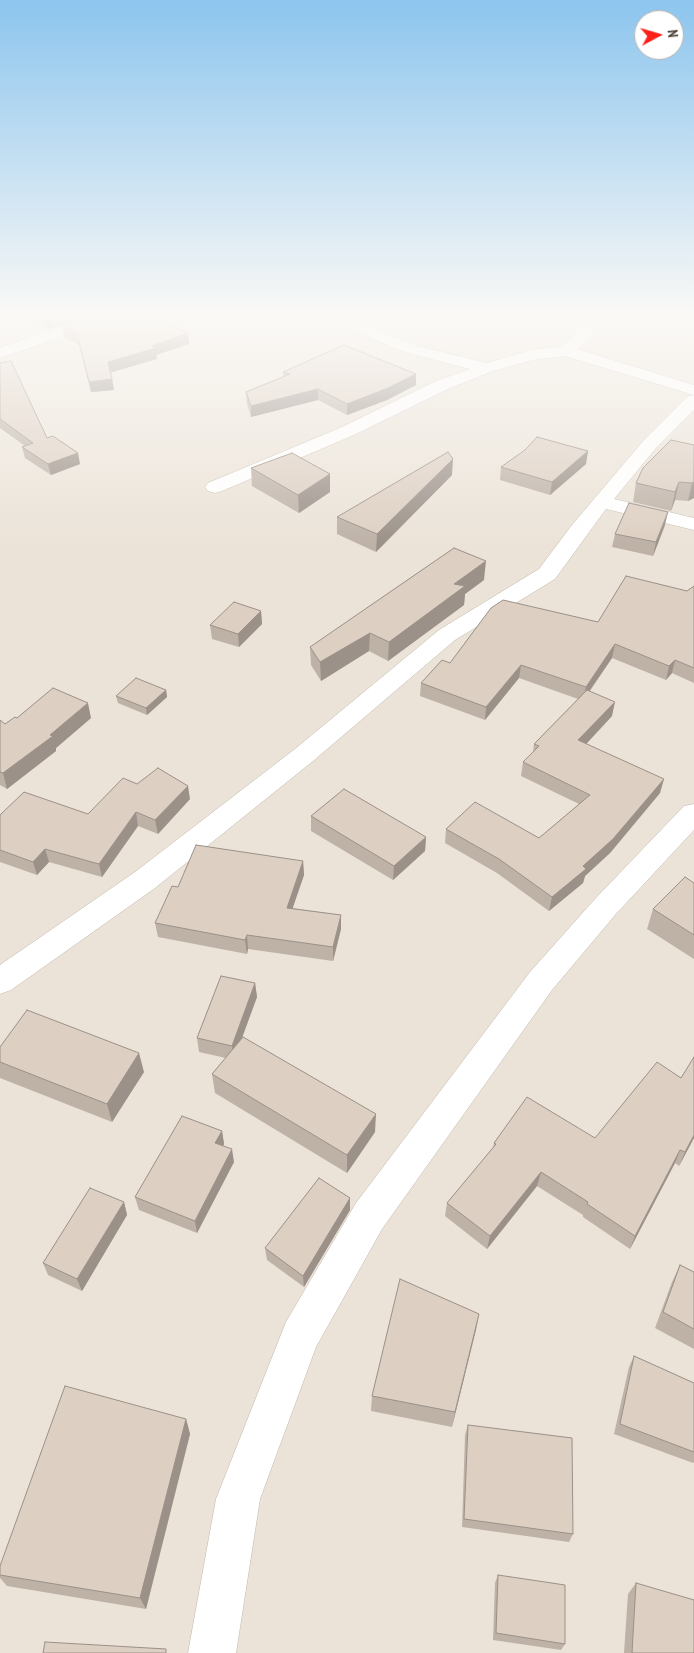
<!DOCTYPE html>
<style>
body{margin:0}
#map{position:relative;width:694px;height:1653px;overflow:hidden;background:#f7f1eb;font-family:"PT Sans Narrow",sans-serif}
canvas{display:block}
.north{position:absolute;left:634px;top:10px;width:50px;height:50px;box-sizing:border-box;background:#fff;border:1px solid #b7b3af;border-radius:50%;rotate:84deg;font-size:14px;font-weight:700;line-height:20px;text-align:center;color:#4c4137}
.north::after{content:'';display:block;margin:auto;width:18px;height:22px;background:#ff2019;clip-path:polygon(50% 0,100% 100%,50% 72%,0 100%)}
</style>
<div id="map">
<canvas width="694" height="1653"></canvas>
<div class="north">N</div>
</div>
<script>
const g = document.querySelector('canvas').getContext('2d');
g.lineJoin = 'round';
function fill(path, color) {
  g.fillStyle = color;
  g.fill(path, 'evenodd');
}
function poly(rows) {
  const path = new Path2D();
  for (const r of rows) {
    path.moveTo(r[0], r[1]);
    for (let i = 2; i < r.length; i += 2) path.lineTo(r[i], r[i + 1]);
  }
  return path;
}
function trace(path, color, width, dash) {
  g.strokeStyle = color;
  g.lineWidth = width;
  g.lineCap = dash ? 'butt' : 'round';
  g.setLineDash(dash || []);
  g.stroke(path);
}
const residential = poly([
 [0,314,694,314,694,1653,0,1653]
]);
const street = poly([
 [97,314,119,314,117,317,0,358,0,348,97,314],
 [566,314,582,314,593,325,592,336,577,349,694,385,694,410,656,448,614,499,694,518,694,530,606,509,555,579,455,640,313,761,155,888,11,990,0,994,0,965,135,872,295,749,439,630,539,569,572,525,644,440,688,396,694,395,565,356,533,360,493,371,448,389,354,435,222,491,215,493,208,491,205,487,208,483,342,427,436,381,470,369,405,352,340,325,337,322,340,319,350,319,417,346,487,363,531,350,561,347,576,334,577,326,566,314],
 [694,804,694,830,615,915,552,990,382,1229,316,1347,260,1499,236,1653,188,1653,216,1499,286,1322,356,1203,530,972,595,899,684,806,694,804]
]);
const wall = poly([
 [18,314,91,314,48,329],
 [100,314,176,314,160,318,188,333,189,344,156,355,157,359,111,372,114,390,91,392,79,345,64,337,63,327],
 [0,363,47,438,80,464,51,475,25,458,22,447,25,446,0,428],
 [283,372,416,374,416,385,387,400,347,415,318,400,251,417,247,404,246,392,283,377],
 [694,445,694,498,688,501,675,500,671,511,633,502,636,483],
 [588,451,586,464,550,495,500,480,501,467],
 [251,468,330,492,299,513,252,486],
 [452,475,376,552,337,534,337,517],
 [665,525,653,556,612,547,615,534],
 [484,580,465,594,464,605,388,661,369,651,321,681,311,665,310,647],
 [694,586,694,683,672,673,666,680,612,658,590,691,612,716,586,744,660,793,610,853,585,876,583,883,549,911,497,873,445,843,446,829,539,838,579,804,521,776,523,762,533,753,534,744,578,699,519,678,485,720,420,696,421,683,450,663,598,622,687,591],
 [261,611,262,624,239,647,212,639,210,625],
 [166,690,167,697,147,715,118,703,116,696],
 [17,718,91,718,56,748,56,751,7,789,0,785,0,720,5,724],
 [137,784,190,799,158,834,138,826,102,877,49,862,37,875,0,862,0,815,88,814],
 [311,816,426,837,425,851,393,880,311,831],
 [303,861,304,875,292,908,341,915,341,929,333,961,248,949,247,954,158,937,155,923,178,887],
 [694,883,694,959,647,929,653,909],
 [255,983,257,997,241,1039,375,1132,347,1173,215,1093,212,1074,226,1058,199,1052,197,1038],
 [0,1047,144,1072,112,1122,0,1078],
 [222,1131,224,1144,223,1146,234,1162,197,1233,139,1210,135,1197],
 [595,1138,694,1138,679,1166,675,1163,630,1249,583,1217,583,1215,537,1186,487,1249,445,1216,447,1203,493,1148,494,1143],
 [350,1198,350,1210,304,1287,267,1260,265,1248],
 [124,1202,127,1215,82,1291,48,1275,43,1263],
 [680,1265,694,1272,694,1349,655,1328,672,1282],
 [479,1314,452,1427,371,1411,372,1396],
 [634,1356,694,1383,694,1462,693,1463,614,1434,629,1367],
 [186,1419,190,1434,146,1609,7,1586,0,1578,0,1566],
 [468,1425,573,1534,569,1542,462,1527,465,1435],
 [498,1575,565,1644,561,1650,493,1640,495,1583],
 [636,1583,694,1653,624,1653,628,1594]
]);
const shadedWall = poly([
 [60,314,91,314,48,329,46,319],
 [147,314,176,314,148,321],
 [188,333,189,344,156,355,157,359,109,373,108,362],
 [416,374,416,385,387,400,347,415,347,404],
 [112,379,114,390,91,392,89,382],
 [318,389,318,400,251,417,251,406],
 [588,451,586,464,550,495,552,482],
 [78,453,80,464,51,475,48,464],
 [453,459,452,475,376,552,377,534],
 [330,474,330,492,299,513,298,495],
 [679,482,675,500,671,511,675,492],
 [694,482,694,498,688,501,692,483],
 [668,512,665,525,653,556,656,542],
 [486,561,484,580,465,594,464,605,388,661,389,642,454,584],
 [261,611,262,624,239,647,238,634],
 [370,633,369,651,321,681,320,662],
 [615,644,612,658,583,700,586,687],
 [675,660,672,673,666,680,669,666],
 [521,665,519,678,485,720,486,707],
 [166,690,167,697,147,715,146,708],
 [615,702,612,716,576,755,578,740],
 [88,703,91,718,56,748,56,751,7,789,3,773],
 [664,779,660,793,610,853,585,876,583,883,549,911,552,897,583,866],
 [188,786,190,799,158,834,155,820],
 [136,812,138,826,102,877,99,864],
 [426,837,425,851,393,880,394,866],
 [45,849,49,862,37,875,33,862],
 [303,861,304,875,288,922,287,908],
 [341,915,341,929,333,961,333,947],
 [247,935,248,949,247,954,245,940],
 [255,983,257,997,234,1060,232,1046],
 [139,1053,144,1072,112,1122,107,1104],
 [376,1114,375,1132,347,1173,347,1155],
 [222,1131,224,1144,218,1156,215,1143],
 [694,1135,694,1138,679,1166,685,1152],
 [232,1149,234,1162,197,1233,195,1221],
 [680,1150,675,1163,630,1249,635,1236],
 [541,1172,537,1186,487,1249,490,1236],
 [350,1198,350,1210,304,1287,303,1276],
 [124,1202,127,1215,82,1291,77,1279],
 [479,1314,476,1330,452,1427,455,1412],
 [186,1419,190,1434,146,1609,140,1598]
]);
const building = poly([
 [37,314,60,314,46,319,37,314],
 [100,314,153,314,188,333,152,346,156,348,108,362,112,379,89,382,77,334,63,327,100,314],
 [344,345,416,374,388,388,347,404,318,389,251,406,246,392,290,374,283,372,344,345],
 [11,361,47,438,53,436,78,453,48,464,22,447,33,443,0,419,0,363,11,361],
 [537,437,588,451,552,482,501,467,525,450,537,437],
 [671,440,694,445,694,482,692,483,679,482,675,492,636,483,643,468,671,440],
 [448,452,453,459,377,534,337,517,448,452],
 [292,453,330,474,298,495,251,468,292,453],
 [629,503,668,512,656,542,615,534,629,503],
 [454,548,486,561,454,584,465,586,389,642,370,633,320,662,310,647,454,548],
 [626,576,687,591,694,586,694,668,675,660,669,666,615,644,586,687,521,665,486,707,421,683,442,660,450,663,491,608,503,600,598,622,626,576],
 [234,602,261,611,238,634,210,625,234,602],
 [136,678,166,690,146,708,116,696,136,678],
 [53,688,88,703,50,735,53,736,3,773,0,772,0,720,5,724,15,717,17,718,53,688],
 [587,690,615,702,578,740,664,779,613,839,583,866,586,869,552,897,499,859,446,829,475,802,539,838,590,795,523,762,539,746,534,744,587,690],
 [158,768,188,786,155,820,136,812,99,864,45,849,33,862,0,850,0,815,24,792,88,814,123,778,137,784,158,768],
 [344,789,426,837,394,866,311,816,344,789],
 [196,845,303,861,287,908,341,915,333,947,247,935,245,940,155,923,172,886,178,887,196,845],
 [685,877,694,883,694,935,653,909,685,877],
 [221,976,255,983,232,1046,197,1038,221,976],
 [27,1010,139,1053,107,1104,0,1062,0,1047,27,1010],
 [243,1037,376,1114,347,1155,212,1074,243,1037],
 [694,1057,694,1135,685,1152,680,1150,635,1236,587,1204,588,1202,541,1172,490,1236,447,1203,496,1144,494,1143,527,1097,595,1138,657,1062,681,1078,694,1057],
 [182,1116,222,1131,215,1143,232,1149,195,1221,135,1197,182,1116],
 [319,1178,350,1198,303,1276,265,1248,319,1178],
 [90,1188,124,1202,77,1279,43,1263,90,1188],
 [680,1265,694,1272,694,1329,663,1312,680,1265],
 [400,1279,479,1314,455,1412,372,1396,400,1279],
 [634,1356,694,1383,694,1452,620,1424,634,1356],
 [65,1386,186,1419,140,1598,0,1575,0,1566,65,1386],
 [468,1425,572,1438,573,1534,464,1519,468,1425],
 [498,1575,565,1585,565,1644,496,1633,498,1575],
 [636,1583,694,1600,694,1653,632,1653,636,1583],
 [45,1642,166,1649,166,1653,43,1653,45,1642]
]);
fill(residential, '#ebe3d8');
trace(street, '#c3b8ac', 1);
fill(street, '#fff');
fill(wall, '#beb2a7');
fill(shadedWall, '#9b9188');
fill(building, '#ddcfc2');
trace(building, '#9b9188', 1);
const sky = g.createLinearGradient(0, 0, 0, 545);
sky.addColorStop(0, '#8cc5ee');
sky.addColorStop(0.58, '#fbf9f6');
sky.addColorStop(1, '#fbf9f600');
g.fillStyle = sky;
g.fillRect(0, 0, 694, 545);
</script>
